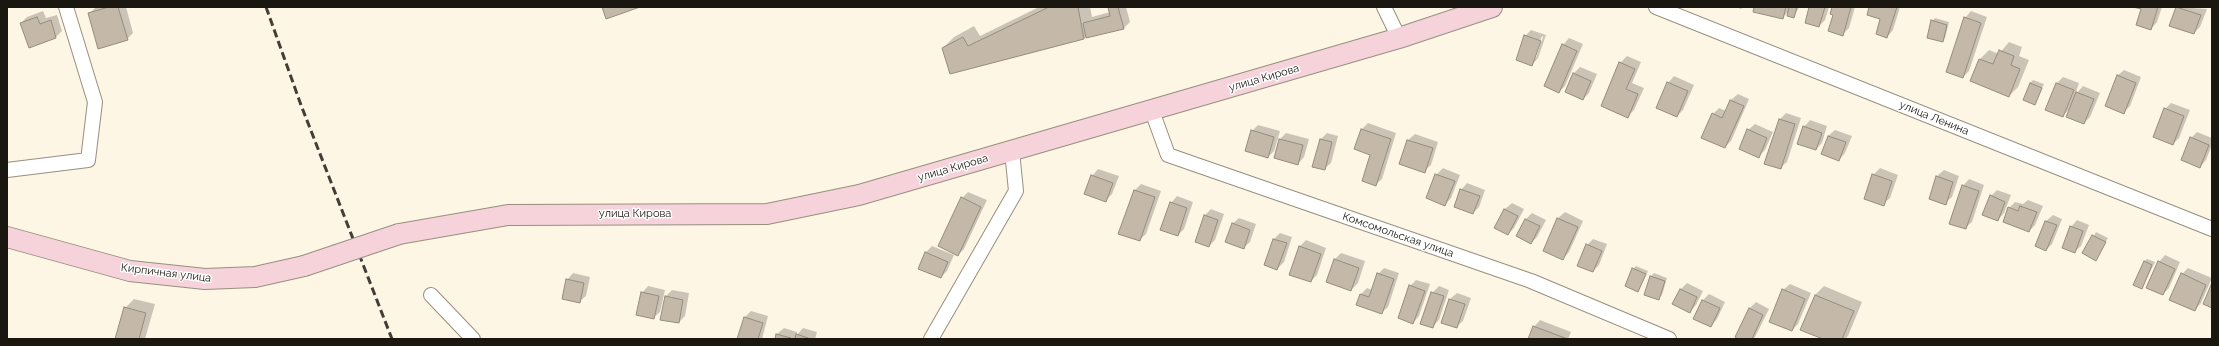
<!DOCTYPE html>
<meta charset="utf-8">
<style>
body{margin:0}
#map{position:relative;width:2219px;height:346px;overflow:hidden;background:#fef6e4;font-family:Raleway,sans-serif}
canvas{display:block}
.frame{position:absolute;inset:0;border:8px solid #1a1711;pointer-events:none}
</style>
<div id="map">
<canvas width="2219" height="346"></canvas>
<div class="frame"></div>
</div>
<script>
const g = document.querySelector('canvas').getContext('2d');
g.lineJoin = 'round';
function fill(path, color) {
  g.fillStyle = color;
  g.fill(path, 'evenodd');
}
function poly(rows) {
  const path = new Path2D();
  for (const r of rows) {
    path.moveTo(r[0], r[1]);
    for (let i = 2; i < r.length; i += 2) path.lineTo(r[i], r[i + 1]);
  }
  return path;
}
function trace(path, color, width, dash) {
  g.strokeStyle = color;
  g.lineWidth = width;
  g.lineCap = dash ? 'butt' : 'round';
  g.setLineDash(dash || []);
  g.stroke(path);
}
function write(font, color, halo, rows, align = 'center') {
  g.font = font + ' Raleway,sans-serif';
  g.lineWidth = 3;
  g.setLineDash([]);
  g.textBaseline = 'middle';
  g.strokeStyle = halo;
  g.fillStyle = color;
  for (const [text, x, y, turn = 0] of rows) {
    g.save();
    g.translate(x, y);
    g.rotate((+turn || 0) * Math.PI / 180);
    g.textAlign = isNaN(turn) ? turn : align;
    if (halo) g.strokeText(text, 0, 0);
    g.fillText(text, 0, 0);
    g.restore();
  }
}
const shadow = poly([
 [96,7,126,7,133,33,127,39,89,14],
 [1039,7,1090,7,1092,17,1110,12,1109,7,1126,7,1130,22,1124,28,1087,35,1084,39,943,48,954,37,974,26,980,36],
 [1735,7,1743,7,1741,9],
 [1755,7,1799,7,1794,17,1789,11,1783,17],
 [1810,7,1829,7,1825,20,1819,26],
 [1833,7,1855,7,1849,28,1842,35],
 [1870,7,1900,7,1893,30,1887,37,1882,18],
 [2136,7,2162,7,2157,22,2151,29,2142,9],
 [2177,7,2207,9,2200,27,2194,33,2170,25],
 [43,11,46,18,57,15,62,31,56,37,29,46,21,23,27,17],
 [1971,11,1987,17,1969,71,1963,77,1965,18],
 [1935,18,1949,22,1945,38,1942,41,1932,21],
 [1531,30,1546,35,1538,58,1532,65,1525,36],
 [1542,36,1543,37,1536,58,1534,58],
 [1569,38,1583,44,1565,86,1559,92,1563,45],
 [2009,42,2022,47,2019,56,2029,60,2018,87,2009,96,1971,81,1980,59,1989,50,1999,54],
 [1627,56,1641,62,1632,83,1644,88,1634,110,1628,116,1620,63],
 [1580,67,1597,74,1589,93,1583,99,1566,91,1574,73],
 [2124,70,2141,77,2130,106,2124,112,2117,76],
 [1674,76,1694,85,1683,110,1677,116,1668,83],
 [2063,77,2079,83,2075,95,2083,86,2100,93,2090,117,2084,123,2071,107,2063,116,2046,109,2057,83],
 [2033,80,2044,84,2035,104,2030,83],
 [1738,94,1749,99,1731,141,1725,147,1713,114,1719,108,1726,111,1731,100],
 [2171,103,2190,110,2179,138,2173,144,2165,109],
 [1786,113,1801,118,1787,162,1780,168,1780,119],
 [1810,120,1827,126,1822,143,1816,149,1804,127],
 [1368,123,1396,133,1382,179,1375,185,1371,154,1361,130],
 [1755,124,1773,132,1765,150,1758,157,1748,130],
 [1258,125,1280,131,1274,151,1268,157,1252,131],
 [1835,130,1852,136,1845,153,1839,160,1828,136],
 [2197,132,2212,138,2212,145,2206,160,2200,167,2191,138],
 [1286,133,1309,139,1304,157,1298,164,1280,139],
 [1327,133,1338,136,1331,163,1324,169,1313,166,1321,139],
 [1415,134,1438,142,1431,165,1424,171,1401,163,1408,140],
 [1443,168,1460,175,1451,198,1445,205,1436,175],
 [1880,168,1898,175,1890,198,1883,204,1873,175],
 [1098,169,1119,176,1112,194,1106,200,1092,176],
 [1944,170,1959,176,1952,197,1945,203,1930,198,1937,176],
 [1969,179,1984,185,1972,222,1965,228,1963,186],
 [1467,183,1485,190,1479,207,1473,213,1461,190],
 [1141,184,1161,191,1146,234,1139,240,1134,191],
 [1997,190,2011,195,2004,213,1998,220,1991,196],
 [968,192,987,200,964,249,958,255,962,198],
 [1177,196,1193,202,1184,229,1178,235,1171,203],
 [2028,200,2043,206,2035,225,2029,231,2009,208,2015,202,2023,204],
 [1512,203,1524,209,1514,228,1508,234,1496,228,1505,209],
 [1211,209,1224,214,1215,240,1209,246,1205,215],
 [1565,212,1583,221,1569,252,1563,259,1544,250,1558,218],
 [1532,213,1546,220,1537,237,1531,243,1517,236,1526,219],
 [2053,215,2062,219,2052,244,2046,250,2036,246,2046,221],
 [1239,218,1256,224,1250,242,1243,248,1232,224],
 [2077,220,2089,225,2081,246,2074,252,2071,227],
 [2096,232,2108,238,2098,256,2084,253],
 [1280,233,1292,237,1284,262,1277,269,1265,265,1274,239],
 [1593,239,1607,244,1599,265,1593,271,1587,245],
 [1306,240,1326,248,1317,275,1311,281,1299,247],
 [932,246,954,255,947,271,941,277,926,252],
 [1341,253,1365,261,1358,283,1351,290,1335,259],
 [2165,255,2180,262,2169,288,2163,294,2159,262],
 [2147,259,2155,262,2142,288,2144,262],
 [1636,266,1648,271,1638,291,1633,269],
 [1384,268,1399,273,1388,307,1381,313,1357,305,1361,294,1367,288,1372,290,1378,274],
 [2188,268,2212,278,2201,303,2195,310,2182,274],
 [573,273,590,277,586,296,579,302,567,280],
 [1654,273,1667,278,1662,295,1658,298,1651,276],
 [1416,280,1430,284,1419,316,1413,323,1410,286],
 [1687,283,1703,291,1696,305,1690,312,1681,289],
 [1790,284,1811,293,1798,324,1792,330,1783,290],
 [648,286,665,290,660,312,653,318,642,293],
 [1439,286,1449,290,1439,320,1432,327,1432,293],
 [1824,286,1862,302,1848,336,1845,339,1826,339,1802,329,1815,295],
 [672,290,689,293,685,316,679,322,666,296],
 [1457,293,1471,298,1463,321,1456,327,1450,299],
 [1709,294,1725,302,1717,319,1711,326,1703,300],
 [134,299,155,304,145,339,116,339,125,308],
 [1756,302,1769,309,1755,337,1753,339,1741,339,1736,337,1750,308],
 [751,311,768,316,762,339,738,339,744,318],
 [1540,320,1571,332,1568,339,1530,339,1534,327],
 [784,328,797,332,796,336,803,328,817,332,815,339,776,339,777,334]
]);
const building = poly([
 [109,7,118,7,128,40,98,49,88,13,109,7],
 [602,7,640,7,606,19,602,7],
 [1049,7,1078,7,1084,39,950,74,942,48,963,37,968,46,1049,7],
 [1108,7,1118,7,1124,29,1086,38,1083,23,1110,16,1108,7],
 [1754,7,1786,7,1783,19,1753,12,1754,7],
 [1789,7,1797,7,1794,18,1787,16,1789,7],
 [1809,7,1825,7,1819,27,1805,23,1809,7],
 [1832,7,1851,7,1843,36,1828,31,1833,15,1830,14,1832,7],
 [1869,7,1897,7,1887,38,1876,34,1880,19,1867,15,1869,7],
 [2133,7,2158,7,2151,30,2136,25,2141,9,2133,7],
 [2176,7,2201,15,2194,34,2169,26,2176,7],
 [37,17,40,24,51,20,56,38,29,48,20,23,37,17],
 [1964,17,1981,23,1963,78,1946,72,1964,17],
 [1931,20,1947,25,1943,42,1927,38,1931,20],
 [1524,35,1541,41,1532,66,1516,60,1524,35],
 [1562,44,1577,51,1559,93,1544,86,1562,44],
 [1999,50,2014,56,2011,65,2020,69,2009,97,1970,81,1979,59,1993,64,1999,50],
 [1619,62,1635,69,1626,89,1638,94,1628,118,1601,106,1619,62],
 [1573,73,1591,81,1583,100,1565,92,1573,73],
 [2117,75,2136,83,2124,114,2105,106,2117,75],
 [1667,82,1688,91,1677,117,1656,108,1667,82],
 [2030,83,2042,88,2035,105,2023,100,2030,83],
 [2056,83,2074,90,2063,117,2045,110,2056,83],
 [2076,92,2094,99,2084,124,2066,117,2076,92],
 [1730,100,1744,106,1725,148,1701,138,1712,113,1722,118,1730,100],
 [2164,108,2184,116,2173,145,2153,137,2164,108],
 [1779,119,1795,124,1781,169,1764,164,1779,119],
 [1803,126,1822,133,1816,150,1797,144,1803,126],
 [1361,129,1391,139,1376,186,1362,181,1370,155,1354,149,1361,129],
 [1747,129,1767,138,1759,158,1739,149,1747,129],
 [1251,130,1274,137,1268,158,1245,151,1251,130],
 [1828,136,1846,142,1839,161,1821,154,1828,136],
 [2190,137,2209,145,2200,168,2181,160,2190,137],
 [1279,139,1303,145,1298,165,1274,158,1279,139],
 [1320,139,1332,142,1325,170,1312,167,1320,139],
 [1407,140,1433,148,1425,173,1399,164,1407,140],
 [1435,174,1455,181,1445,206,1426,198,1435,174],
 [1872,174,1892,181,1884,206,1864,199,1872,174],
 [1091,175,1113,183,1106,202,1084,194,1091,175],
 [1936,176,1953,182,1946,205,1929,199,1936,176],
 [1962,185,1979,191,1966,229,1949,224,1962,185],
 [1460,189,1480,196,1473,214,1454,207,1460,189],
 [1134,190,1155,197,1140,241,1118,234,1134,190],
 [1990,195,2005,202,1998,221,1982,215,1990,195],
 [961,197,981,207,958,256,938,246,961,197],
 [1170,202,1187,208,1178,236,1160,230,1170,202],
 [2020,206,2037,212,2029,232,2003,222,2008,207,2018,211,2020,206],
 [1504,209,1518,216,1508,235,1494,228,1504,209],
 [1204,215,1218,220,1209,247,1195,242,1204,215],
 [1557,218,1578,227,1563,260,1543,251,1557,218],
 [1525,219,1540,226,1531,244,1516,236,1525,219],
 [2045,221,2057,225,2046,251,2035,246,2045,221],
 [1232,223,1250,230,1244,249,1225,242,1232,223],
 [2070,226,2083,231,2075,253,2062,248,2070,226],
 [2092,235,2106,242,2096,261,2082,253,2092,235],
 [1273,239,1287,243,1277,270,1264,265,1273,239],
 [1586,244,1602,251,1593,272,1577,266,1586,244],
 [1299,246,1321,254,1311,282,1289,275,1299,246],
 [925,252,948,262,941,278,918,269,925,252],
 [1334,259,1359,268,1351,291,1326,282,1334,259],
 [2144,261,2152,265,2142,289,2133,285,2144,261],
 [2158,261,2175,269,2163,295,2146,288,2158,261],
 [1632,268,1646,274,1638,292,1625,286,1632,268],
 [1377,273,1394,279,1382,314,1356,305,1360,294,1369,297,1377,273],
 [2181,273,2206,285,2195,311,2169,300,2181,273],
 [1650,276,1665,281,1659,300,1644,295,1650,276],
 [566,279,584,283,580,303,562,299,566,279],
 [1409,285,1425,291,1413,324,1398,318,1409,285],
 [2211,285,2212,286,2212,308,2203,304,2211,285],
 [1680,289,1697,297,1690,313,1672,304,1680,289],
 [1782,289,1805,299,1792,331,1769,322,1782,289],
 [641,292,659,296,654,319,636,315,641,292],
 [1431,292,1444,296,1433,328,1420,324,1431,292],
 [1815,295,1854,311,1842,339,1823,339,1800,330,1815,295],
 [665,296,683,300,679,323,660,320,665,296],
 [1449,299,1465,304,1457,328,1441,323,1449,299],
 [1702,300,1720,308,1711,327,1693,319,1702,300],
 [124,307,146,313,139,339,115,339,124,307],
 [1749,308,1763,315,1752,339,1738,339,1735,337,1749,308],
 [744,317,763,323,758,339,737,339,744,317],
 [1533,326,1565,338,1565,339,1528,339,1533,326],
 [776,334,791,338,791,339,775,339,776,334],
 [796,334,811,339,795,339,796,334]
]);
const street = poly([
 [1384,7,1399,38],
 [1656,7,2212,229],
 [1152,111,1168,155,1531,281,1669,339],
 [7,170,88,160,95,102,66,7],
 [431,295,473,339],
 [931,339,1016,191,1012,151]
]);
const secondary = poly([
 [399,234,508,215,767,214,859,195,1399,38,1492,7],
 [7,237,130,271,205,279,255,277,304,266]
]);
const rail = poly([
 [266,7,301,105,392,339]
]);
const secondaryBridge = poly([
 [304,266,399,234]
]);
const streetNames = [
 ["улица Кирова",1264,78,-16],
 ["улица Ленина",1934,118,22],
 ["улица Кирова",953,168,-16],
 ["улица Кирова",635,214],
 ["Комсомольская улица",1398,235,19],
 ["Кирпичная улица",166,273,7]
];
fill(shadow, '#0003');
fill(building, '#c4b8a9');
trace(building, '#968b7d', 1);
trace(street, '#978f7f', 16);
trace(secondary, '#978f7f', 22);
trace(street, '#fff', 14);
trace(secondary, '#f6d3db', 20);
trace(rail, '#423e36', 3, [8, 4]);
trace(secondaryBridge, '#978f7f', 22, []);
trace(secondaryBridge, '#f6d3db', 20);
write('11px', '#1a1711', '#fff', streetNames);
</script>
